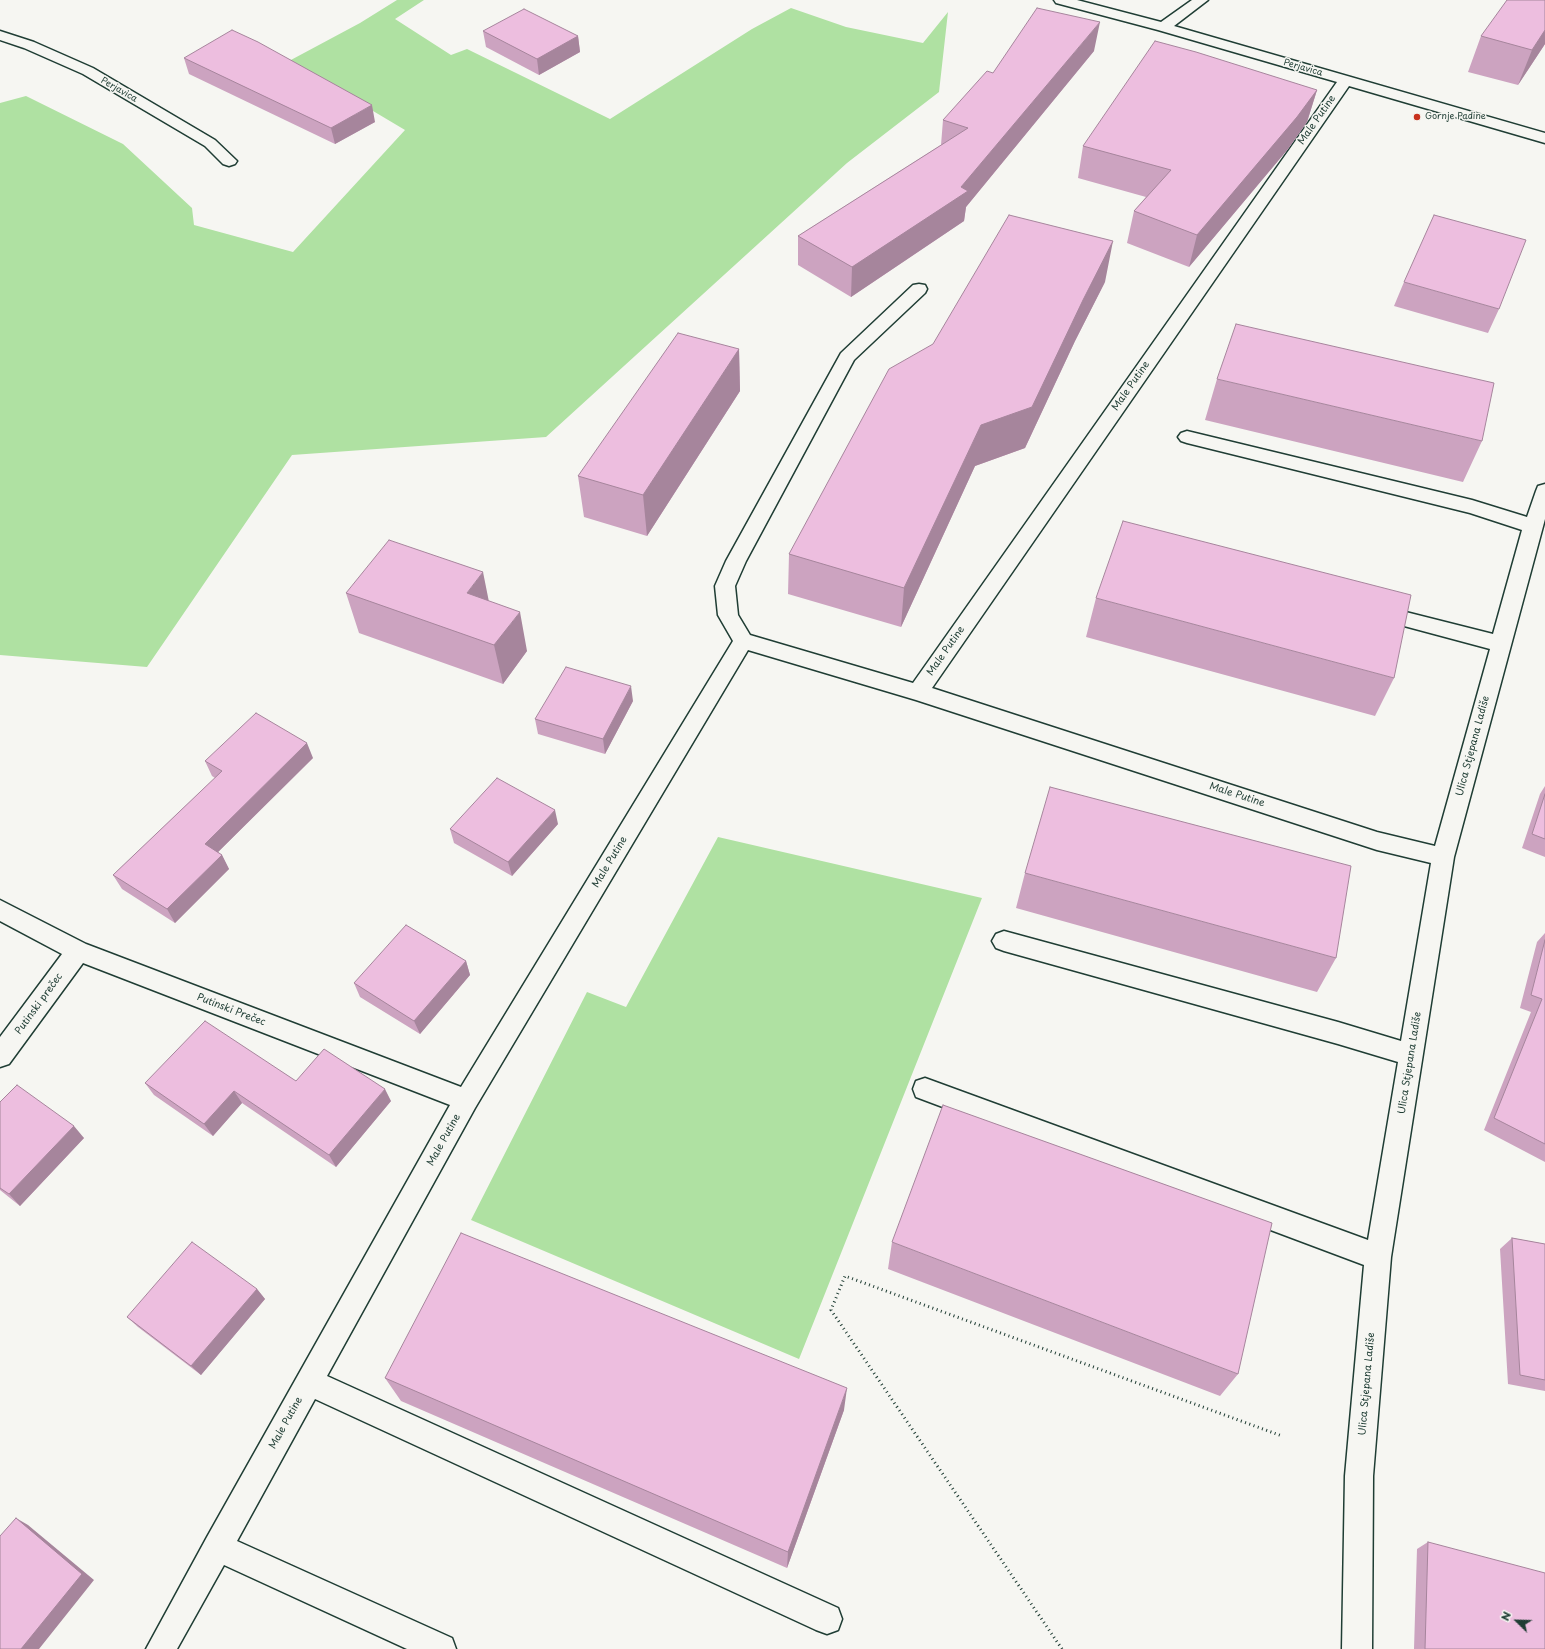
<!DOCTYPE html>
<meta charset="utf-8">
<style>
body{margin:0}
#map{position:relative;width:1545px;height:1649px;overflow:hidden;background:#f6f6f2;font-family:"Playpen Sans",sans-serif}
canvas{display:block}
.north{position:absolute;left:1497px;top:1601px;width:40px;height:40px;-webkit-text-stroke:3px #f6f6f2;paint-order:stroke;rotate:293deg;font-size:11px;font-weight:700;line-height:16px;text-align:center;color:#1f3d34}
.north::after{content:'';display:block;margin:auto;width:14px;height:18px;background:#1f3d34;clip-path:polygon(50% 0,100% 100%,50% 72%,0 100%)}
</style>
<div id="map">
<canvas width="1545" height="1649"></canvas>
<div class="north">N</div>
</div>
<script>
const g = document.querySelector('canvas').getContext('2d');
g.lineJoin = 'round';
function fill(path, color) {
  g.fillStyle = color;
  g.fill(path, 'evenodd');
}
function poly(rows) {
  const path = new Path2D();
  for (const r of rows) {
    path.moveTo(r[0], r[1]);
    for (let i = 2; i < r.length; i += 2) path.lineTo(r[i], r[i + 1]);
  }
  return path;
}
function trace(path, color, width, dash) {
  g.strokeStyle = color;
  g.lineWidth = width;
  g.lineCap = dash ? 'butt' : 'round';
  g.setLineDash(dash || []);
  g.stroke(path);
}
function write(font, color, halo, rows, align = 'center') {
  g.font = font + ' "Playpen Sans",sans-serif';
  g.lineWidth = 3;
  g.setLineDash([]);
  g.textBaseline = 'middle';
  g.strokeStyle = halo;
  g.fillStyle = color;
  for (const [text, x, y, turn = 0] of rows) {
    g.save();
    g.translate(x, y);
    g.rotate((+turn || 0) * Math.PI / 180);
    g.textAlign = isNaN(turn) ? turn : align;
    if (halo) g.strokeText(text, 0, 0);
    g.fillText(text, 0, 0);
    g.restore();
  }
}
const green = poly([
 [397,0,424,0,395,19,451,55,467,49,610,119,752,29,791,8,846,27,923,43,948,12,939,92,847,163,546,437,292,455,147,667,0,655,0,103,26,96,123,144,192,208,194,225,293,252,405,130,289,61,360,23],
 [718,837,982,898,799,1359,471,1220,587,992,626,1007]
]);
const path = poly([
 [1062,1649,831,1310,845,1276,1282,1436]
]);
const minor = poly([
 [1054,0,1077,0,1161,22,1192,0,1208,0,1174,26,1545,133,1545,143,1349,86,932,688,1377,832,1435,846,1490,649,1378,619,1371,617,1368,612,1371,607,1378,605,1493,634,1522,530,1470,513,1187,443,1181,441,1178,437,1181,433,1187,431,1472,500,1527,517,1536,491,1538,486,1545,484,1545,519,1454,857,1391,1257,1373,1476,1372,1649,1342,1649,1345,1476,1364,1265,916,1097,913,1089,916,1081,925,1078,1368,1240,1398,1062,1338,1044,1004,951,996,948,992,941,996,934,1004,931,1338,1022,1401,1041,1431,863,1377,850,916,700,748,650,475,1108,327,1376,838,1608,842,1619,838,1630,827,1634,816,1630,315,1399,237,1541,452,1638,456,1649,407,1649,224,1565,177,1649,146,1649,207,1537,450,1105,83,963,9,1064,0,1067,0,1037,62,954,0,921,0,900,86,944,461,1087,733,641,718,615,715,586,726,561,841,353,913,285,919,284,925,285,927,289,925,293,854,360,746,561,735,586,738,615,750,635,913,683,1337,82,1158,30,1056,3,1054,0],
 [0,31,34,42,93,68,215,140,237,161,235,164,229,166,223,164,205,146,83,74,24,48,0,40,0,31]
]);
const wall = poly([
 [1545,0,1545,44,1518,85,1468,72,1481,36],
 [483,31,578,36,580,52,539,75,486,47],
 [1094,51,966,207,964,221,851,297,798,265,798,236,941,145,943,120,993,73],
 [184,58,375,122,335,144,189,74],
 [1317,90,1307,122,1288,149,1189,267,1127,243,1134,211,1146,197,1078,178,1083,146],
 [1105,282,1075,341,1025,448,975,466,901,627,788,594,789,554],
 [1404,282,1499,309,1488,333,1394,306],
 [739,349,740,391,647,536,584,517,578,476],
 [1217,379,1482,441,1463,482,1205,420],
 [346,593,489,601,527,651,503,684,359,633],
 [1096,598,1394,678,1375,716,1086,637],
 [633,701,605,754,538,734,535,719],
 [313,758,218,852,222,855,229,869,175,923,122,889,113,875,215,778,212,776,205,761],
 [1545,786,1545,857,1522,848,1540,794],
 [558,824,512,876,454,843,450,829],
 [1025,873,1336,958,1317,992,1016,908],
 [1545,933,1545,1162,1484,1130,1531,1012,1520,1008,1537,942],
 [466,961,470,975,420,1034,360,997,354,983],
 [296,1081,391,1101,336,1167,242,1103,213,1136,154,1095,145,1083],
 [0,1102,84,1138,20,1206,0,1190],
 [1512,1238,1545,1244,1545,1391,1508,1384,1500,1249],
 [892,1242,1238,1374,1220,1396,888,1269],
 [257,1289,265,1299,201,1375,138,1327,127,1317],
 [385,1378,844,1410,787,1568,401,1401],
 [1428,1542,1545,1649,1414,1649,1417,1549]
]);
const shadedWall = poly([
 [1100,22,1094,51,966,207,964,221,851,297,852,267,961,187],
 [1545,30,1545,44,1518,85,1532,50],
 [578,36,580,52,539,75,537,59],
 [1317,90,1307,122,1288,149,1189,267,1197,235],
 [372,105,375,122,335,144,331,128],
 [1113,241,1105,282,1075,341,1025,448,975,466,901,627,904,588,981,425],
 [739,349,740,391,647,536,643,495],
 [483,572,491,612,467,593],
 [520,612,527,651,503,684,494,645],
 [631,686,633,701,605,754,603,739],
 [307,743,313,758,212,858,205,844],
 [555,810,558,824,512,876,508,862],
 [222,855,229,869,175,923,167,909],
 [466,961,470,975,420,1034,414,1021],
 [385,1089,391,1101,336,1167,329,1155],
 [234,1091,242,1103,213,1136,204,1124],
 [74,1126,84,1138,20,1206,9,1194],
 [257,1289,265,1299,201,1375,191,1366],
 [847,1388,844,1410,787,1568,788,1552],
 [16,1518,28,1525,94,1580,39,1649,21,1649]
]);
const building = poly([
 [1507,0,1545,0,1545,30,1532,50,1481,36,1507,0],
 [1037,8,1100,22,961,187,968,191,852,267,798,236,968,128,943,120,987,71,993,73,1037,8],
 [524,9,578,36,537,59,483,31,524,9],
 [232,30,258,42,372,105,331,128,184,58,232,30],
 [1155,41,1196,52,1317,90,1297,117,1197,235,1134,211,1171,170,1083,146,1155,41],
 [1009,215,1113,241,1083,300,1032,407,981,425,904,588,789,554,889,369,933,344,1009,215],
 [1434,215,1526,240,1499,309,1404,282,1434,215],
 [1236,324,1494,383,1482,441,1217,379,1236,324],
 [678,333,739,349,643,495,578,476,678,333],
 [1123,521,1411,595,1394,678,1096,598,1123,521],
 [389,540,483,572,467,593,520,612,494,645,346,593,389,540],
 [566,667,631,686,603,739,535,719,566,667],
 [256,713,307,743,205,844,222,855,167,909,113,875,222,771,205,761,256,713],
 [497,778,555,810,508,862,450,829,497,778],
 [1050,787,1351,866,1336,958,1025,873,1050,787],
 [1545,794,1545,839,1532,834,1545,794],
 [406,925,466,961,414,1021,354,983,406,925],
 [1545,940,1545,1144,1494,1118,1542,999,1531,995,1545,940],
 [205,1021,296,1081,324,1049,385,1089,329,1155,234,1091,204,1124,145,1083,205,1021],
 [17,1085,74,1126,9,1194,0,1188,0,1102,17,1085],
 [943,1105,1272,1223,1238,1374,892,1242,943,1105],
 [461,1233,847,1388,788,1552,385,1378,461,1233],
 [1512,1238,1545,1244,1545,1380,1520,1375,1512,1238],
 [192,1242,257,1289,191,1366,127,1317,192,1242],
 [16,1518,82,1574,21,1649,0,1649,0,1536,16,1518],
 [1428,1542,1545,1573,1545,1649,1425,1649,1428,1542]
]);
const markers = [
 [1417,117,4,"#c8321e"]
];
const farStreetnames = [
 ["Perjavica",1303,68,16],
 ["Perjavica",119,90,30]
];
const farPoinames = [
 ["Gornje Padine",1425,117]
];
const streetNames = [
 ["Male Putine",1317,120,-55],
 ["Male Putine",1131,386,-55],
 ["Male Putine",946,651,-55],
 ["Ulica Stjepana Ladiše",1473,746,-75],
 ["Male Putine",1237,795,18],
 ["Male Putine",610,862,-59],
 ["Putinski prečec",39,1004,-54],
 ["Putinski Prečec",231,1010,21],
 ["Ulica Stjepana Ladiše",1410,1063,-81],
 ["Male Putine",444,1140,-61],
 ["Ulica Stjepana Ladiše",1367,1384,-85],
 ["Male Putine",286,1423,-61]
];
fill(green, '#afe1a2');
trace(minor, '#1f3d34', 3);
trace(path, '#1f3d34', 3, [1, 3.5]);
fill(minor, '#f6f6f2');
fill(wall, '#cca3c0');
fill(shadedWall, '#a6859c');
fill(building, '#edbedf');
trace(building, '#a6859c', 1);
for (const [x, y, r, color] of markers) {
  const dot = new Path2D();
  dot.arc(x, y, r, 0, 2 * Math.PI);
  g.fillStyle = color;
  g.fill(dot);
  trace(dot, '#f6f6f2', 1.5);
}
write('9px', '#1f3d34', '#f6f6f2', farStreetnames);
write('9px', '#1f3d34', '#f6f6f2', farPoinames, 'left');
write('10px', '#1f3d34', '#f6f6f2', streetNames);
</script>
